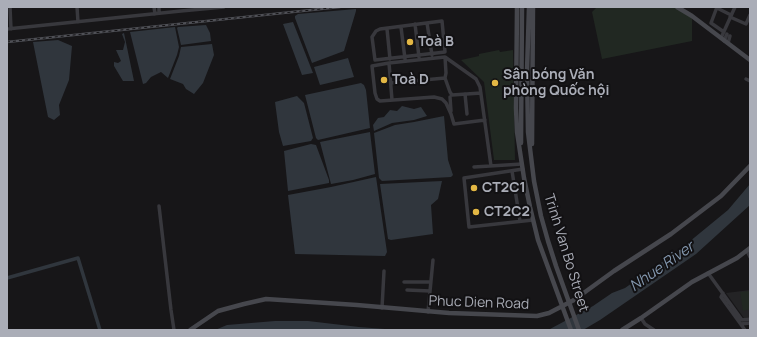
<!DOCTYPE html>
<meta charset="utf-8">
<style>
body{margin:0}
#map{position:relative;width:757px;height:337px;overflow:hidden;background:#171618;font-family:Manrope,sans-serif}
canvas{display:block}
.frame{position:absolute;inset:0;border:8px solid #aaadb7;pointer-events:none}
</style>
<div id="map">
<canvas width="757" height="337"></canvas>
<div class="frame"></div>
</div>
<script>
const g = document.querySelector('canvas').getContext('2d');
g.lineJoin = 'round';
function fill(path, color) {
  g.fillStyle = color;
  g.fill(path, 'evenodd');
}
function poly(rows) {
  const path = new Path2D();
  for (const r of rows) {
    path.moveTo(r[0], r[1]);
    for (let i = 2; i < r.length; i += 2) path.lineTo(r[i], r[i + 1]);
  }
  return path;
}
function trace(path, color, width, dash) {
  g.strokeStyle = color;
  g.lineWidth = width;
  g.lineCap = dash ? 'butt' : 'round';
  g.setLineDash(dash || []);
  g.stroke(path);
}
function write(font, color, halo, rows, align = 'center') {
  g.font = font + ' Manrope,sans-serif';
  g.lineWidth = 4;
  g.setLineDash([]);
  g.textBaseline = 'middle';
  g.strokeStyle = halo;
  g.fillStyle = color;
  for (const [text, x, y, turn = 0] of rows) {
    g.save();
    g.translate(x, y);
    g.rotate((+turn || 0) * Math.PI / 180);
    g.textAlign = isNaN(turn) ? turn : align;
    if (halo) g.strokeText(text, 0, 0);
    g.fillText(text, 0, 0);
    g.restore();
  }
}
const built = poly([
 [750,290,750,317,744,318,726,293]
]);
const green = poly([
 [597,7,677,7,692,16,692,41,602,59,592,12],
 [499,50,500,52,513,50,515,160,494,160,484,82,461,60,479,56,479,54],
 [749,291,750,309,743,311,740,292]
]);
const water = poly([
 [356,9,356,11,344,51,312,63,295,18,295,16,298,14],
 [293,22,313,73,302,75,283,24],
 [206,25,210,33,211,41,181,45,177,28,178,27],
 [175,27,179,47,177,55,168,78,161,72,151,77,146,83,143,84,130,32],
 [124,33,134,81,123,81,114,66,114,62,118,63,121,61,116,50,123,50,125,42,122,34],
 [58,40,72,46,69,80,59,105,60,115,54,120,48,117,33,42],
 [212,44,214,55,203,83,194,94,186,89,183,84,170,79,179,56,181,47],
 [348,58,354,77,320,85,314,67],
 [361,83,364,85,366,90,370,128,318,140,316,138,305,95],
 [297,96,304,103,313,138,311,141,283,146,279,132,275,102],
 [402,106,414,109,421,107,427,116,414,120,392,123,374,131,373,125,378,118,384,117,390,110,397,111],
 [444,116,448,160,453,175,451,177,382,181,379,178,374,133,395,125,414,122],
 [370,132,375,174,353,180,331,184,320,142],
 [311,144,316,145,329,180,329,183,288,191,284,151],
 [376,177,387,252,385,256,295,254,288,195,331,187],
 [442,181,438,199,431,205,433,234,391,240,388,239,380,184],
 [750,184,750,205,696,254,600,320,583,330,544,330,550,329,593,306,612,293,625,288,678,251,728,210],
 [275,321,308,321,359,327,398,330,215,330,227,325]
]);
const canal = poly([
 [7,278,78,258,100,330]
]);
const street = poly([
 [10,7,11,29],
 [77,7,78,22],
 [154,7,155,14],
 [159,7,159,13],
 [717,7,711,23,724,32],
 [717,8,731,15],
 [730,17,746,24,750,15],
 [442,21,445,52,375,60,372,37,376,31,380,29,442,21],
 [427,23,432,55],
 [415,24,419,57],
 [401,27,405,59],
 [7,29,181,11,224,7],
 [387,29,390,59],
 [721,38,735,7],
 [724,41,727,34],
 [728,43,730,36],
 [445,57,446,73,445,78,450,92,452,95,481,93],
 [389,63,445,57,476,79,480,87,491,166],
 [746,79,750,81],
 [391,83,445,78],
 [465,94,467,114],
 [450,97,451,111],
 [392,100,389,63,372,66,375,93,377,99,380,101,434,97,442,99,446,103,451,114,454,124,485,120],
 [474,167,522,164],
 [523,169,464,178,469,227,533,220],
 [512,171,520,221],
 [159,206,171,310,174,330],
 [747,251,750,257],
 [708,273,742,320,750,319],
 [404,282,431,282],
 [407,290,430,291],
 [723,293,721,297,745,330],
 [382,308,384,271],
 [428,312,433,260],
 [641,318,645,324,654,330],
 [741,324,750,323]
]);
const secondary = poly([
 [517,7,516,108,517,132,524,178,530,207,538,240,571,330],
 [529,7,527,71,528,132,534,181,541,216,548,241,556,266,579,330],
 [677,7,692,16,750,60],
 [521,143,522,7],
 [532,144,533,7],
 [190,330,218,311,244,304,266,299,357,305,449,313,537,316,549,313,574,300,614,271,671,234,721,196,750,166],
 [622,330,641,318,692,282,737,258,750,248]
]);
const rail = poly([
 [7,42,340,7]
]);
const markers = [
 [410,42,4,"#e3b744"],
 [384,80,4,"#e3b744"],
 [495,83,4,"#e3b744"],
 [474,188,4,"#e3b744"],
 [476,212,4,"#e3b744"]
];
const poiNames = [
 ["Toà B",418,42],
 ["Sân bóng Văn",503,75],
 ["phòng Quốc hội",503,91],
 ["Toà D",392,80],
 ["CT2C1",482,188],
 ["CT2C2",484,212]
];
const streetNames = [
 ["Trinh Van Bo Street",566,253,73],
 ["Phuc Dien Road",479,303,2]
];
const waterNames = [
 ["Nhue River",662,267,-35]
];
fill(built, '#232325');
fill(green, '#212822');
fill(water, '#30363d');
trace(canal, '#30363d', 3.5);
trace(street, '#38383d', 3.5);
trace(secondary, '#46474d', 4.5);
trace(rail, '#4f5056', 2.5);
trace(rail, '#121113', 1, [3]);
for (const [x, y, r, color] of markers) {
  const dot = new Path2D();
  dot.arc(x, y, r, 0, 2 * Math.PI);
  g.fillStyle = color;
  g.fill(dot);
  trace(dot, '#121113', 1.5);
}
write('bold 14px', '#aaadb7', '#121113', poiNames, 'left');
write('14px', '#aaadb7', '#121113', streetNames);
write('italic 15px', '#8498af', '#121113', waterNames);
</script>
